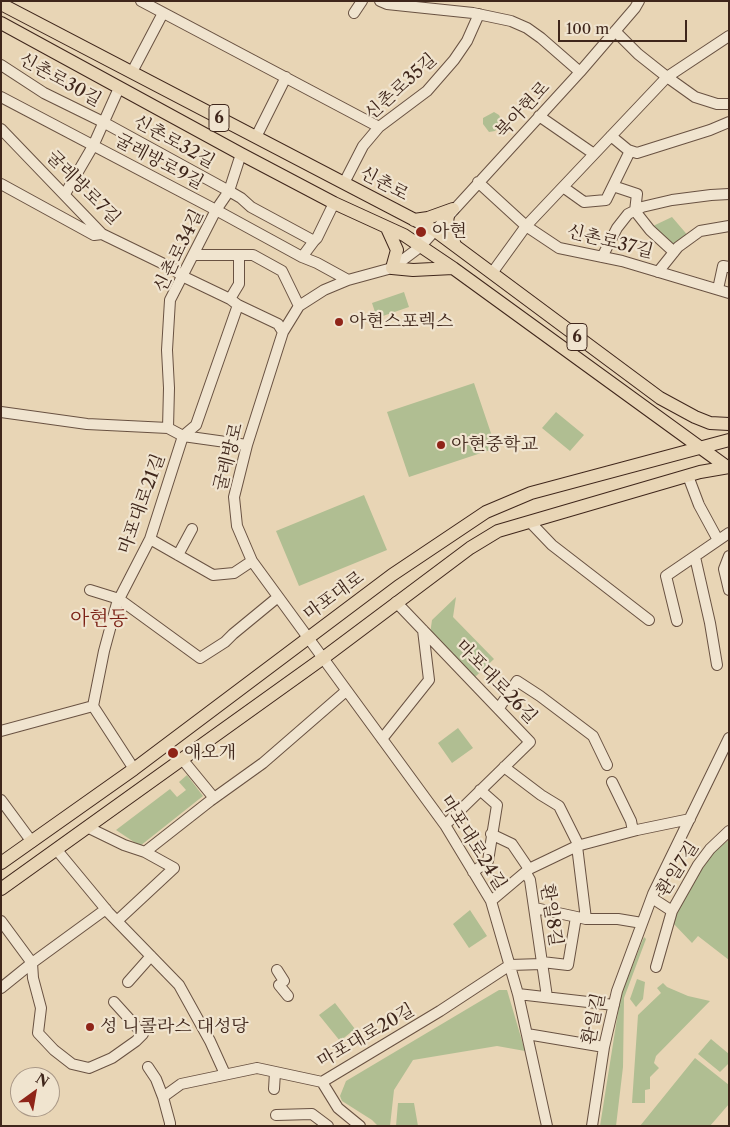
<!DOCTYPE html>
<meta charset="utf-8">
<style>
body{margin:0}
#map{position:relative;width:730px;height:1127px;overflow:hidden;background:#e8d5b5;font-family:"Libre Caslon Text",serif}
canvas{display:block}
.frame{position:absolute;inset:0;border:2px solid #3f261b;pointer-events:none}
.north{position:absolute;left:10px;top:1067px;width:50px;height:50px;box-sizing:border-box;background:#f0e4cf;border:1px solid #a99887;border-radius:50%;rotate:32deg;font-size:14px;font-weight:700;line-height:20px;text-align:center;color:#3f261b}
.north::after{content:'';display:block;margin:auto;width:18px;height:22px;background:#8f2418;clip-path:polygon(50% 0,100% 100%,50% 72%,0 100%)}
.scale{position:absolute;left:558px;top:20px;width:129px;height:22px;box-sizing:border-box;border:2px solid #3f261b;border-top:0;padding-left:6px;font-size:15px;line-height:18px;white-space:nowrap;color:#3f261b;-webkit-text-stroke:4px #f0e4cf;paint-order:stroke}
</style>
<div id="map">
<canvas width="730" height="1127"></canvas>
<div class="frame"></div>
<div class="north">N</div>
<div class="scale">100 m</div>
</div>
<script>
const g = document.querySelector('canvas').getContext('2d');
g.lineJoin = 'round';
function fill(path, color) {
  g.fillStyle = color;
  g.fill(path, 'evenodd');
}
function poly(rows) {
  const path = new Path2D();
  for (const r of rows) {
    path.moveTo(r[0], r[1]);
    for (let i = 2; i < r.length; i += 2) path.lineTo(r[i], r[i + 1]);
  }
  return path;
}
function trace(path, color, width, dash) {
  g.strokeStyle = color;
  g.lineWidth = width;
  g.lineCap = dash ? 'butt' : 'round';
  g.setLineDash(dash || []);
  g.stroke(path);
}
function write(font, color, halo, rows, align = 'center') {
  g.font = font + ' "Libre Caslon Text","Noto Serif KR",serif';
  g.lineWidth = 4.5;
  g.setLineDash([]);
  g.textBaseline = 'middle';
  g.strokeStyle = halo;
  g.fillStyle = color;
  for (const [text, x, y, turn = 0] of rows) {
    g.save();
    g.translate(x, y);
    g.rotate((+turn || 0) * Math.PI / 180);
    g.textAlign = isNaN(turn) ? turn : align;
    if (halo) g.strokeText(text, 0, 0);
    g.fillText(text, 0, 0);
    g.restore();
  }
}
const green = poly([
 [494,112,499,115,503,123,495,131,489,132,483,124,483,118],
 [672,217,690,238,676,249,653,226],
 [404,292,409,307,377,318,372,303],
 [474,383,496,448,409,477,387,412],
 [556,412,584,435,570,451,542,428],
 [364,495,387,550,299,586,276,531],
 [456,597,453,617,494,659,474,678,430,634,432,620],
 [458,728,473,748,452,763,438,743],
 [187,775,203,796,140,846,116,830,170,789,177,797,186,790,179,782],
 [729,840,729,960,698,936,692,943,672,922,680,904,710,853],
 [470,910,487,936,469,948,453,924],
 [644,937,646,939,624,998,623,1067,616,1126,600,1126,619,1006,622,992],
 [637,979,645,982,643,999,636,1007,630,999],
 [663,983,667,987,688,996,710,1001,656,1056,654,1063,659,1068,650,1077,650,1089,645,1090,645,1103,632,1103,638,1015,661,993,657,988],
 [499,990,507,990,525,1051,497,1046,413,1060,394,1090,390,1126,378,1126,372,1120,342,1101,340,1096,346,1081],
 [335,1003,355,1029,340,1041,319,1015],
 [711,1039,729,1054,729,1063,720,1072,698,1054],
 [695,1058,729,1085,729,1104,710,1126,640,1126],
 [398,1103,414,1103,418,1126,396,1126]
]);
const minor = poly([
 [141,1,379,127],
 [380,1,387,4,473,13,511,21,527,28,541,38,580,72],
 [354,13,362,1],
 [615,31,638,54,667,77,695,97,717,104,729,104],
 [1,65,44,93,103,122,229,191,241,198,251,207,314,241,302,257],
 [132,72,163,13],
 [1,97,216,210,302,257,317,263,348,280],
 [539,116,594,154],
 [1,129,102,234,172,268,182,276,230,299,238,305,278,324,283,332],
 [611,136,628,150,637,153,710,130,729,122],
 [256,137,286,77],
 [478,182,526,226,559,248,622,261,729,293],
 [344,183,363,146,379,127,427,91,454,60,467,41,479,14],
 [1,184,94,235,102,234],
 [613,186,637,194,635,211,650,230,674,252],
 [563,187,584,202,606,200,630,151],
 [65,194,93,146,119,88],
 [314,241,317,238,334,203],
 [193,255,253,255,282,271,299,306],
 [602,257,617,228,628,214,642,207,672,200,711,195,729,194],
 [658,272,678,247,700,231,729,226],
 [492,273,526,226,667,77,729,36],
 [718,289,723,266,729,267],
 [230,299,239,284,239,255],
 [1,412,87,424,168,428,183,436,247,445],
 [168,428,169,388,167,350,170,300,216,210,229,191,241,154],
 [688,476,699,505,718,540],
 [530,522,552,545,649,620],
 [150,539,213,575,234,573,252,561],
 [178,555,192,529],
 [729,556,724,569,729,590],
 [695,557,710,623,717,665],
 [90,590,119,599,200,658,225,642,233,634,278,597],
 [396,602,530,742,445,825],
 [677,621,666,576,729,533],
 [499,708,517,681,540,696,593,736,607,765],
 [1,731,93,706],
 [382,739,429,680,423,630],
 [182,759,214,798],
 [504,767,541,795,559,806,579,846],
 [134,769,93,706,104,651,117,603,150,539,183,436,196,425,238,305],
 [612,782,631,821,633,831],
 [1,800,32,842],
 [87,827,124,845,145,852,174,868,117,921],
 [491,834,512,844,529,869],
 [577,846,586,919],
 [56,849,109,913,179,985,210,1041,225,1074],
 [145,852,210,801,263,763,346,691],
 [473,872,488,861,497,805,480,790],
 [526,873,530,880,547,997],
 [652,898,672,911,698,865,710,849,729,831],
 [491,901,529,869,577,846,637,830,690,819],
 [535,908,586,919,618,919,642,923],
 [1,921,32,963,33,978,41,1008,38,1033,54,1050,72,1064,89,1068,112,1058,136,1041,143,1034,114,1002],
 [542,962,568,965,576,917],
 [510,965,542,964],
 [656,967,672,911],
 [277,970,284,981],
 [128,982,151,956],
 [279,985,288,996],
 [1,988,32,963,106,909],
 [518,994,614,1005],
 [527,1034,604,1047],
 [148,1067,156,1079,163,1097,170,1123,170,1126],
 [322,1082,338,1108,360,1126],
 [274,1089,275,1072],
 [163,1097,181,1084,257,1068,322,1082,440,1011,510,965],
 [276,1115,312,1114,328,1126],
 [547,1126,518,994,491,901,445,825,252,561,237,526,234,497,247,445,283,332,299,306,324,290,348,280,392,268,420,247,580,72,635,8,639,1],
 [592,1126,604,1047,617,991,653,894,729,738]
]);
const major = poly([
 [1,4,434,230,660,398,695,417,710,423,729,424],
 [1,23,241,154,334,203,404,235,453,268,727,467],
 [448,215,447,223,455,245],
 [414,220,428,218,453,209],
 [387,228,397,250,392,268,413,270,453,268],
 [1,863,134,769,392,575,486,512,531,493,729,440],
 [1,889,326,656,470,548,498,531,700,472,729,467]
]);
const markers = [
 [421,232,6,"#8f2418"],
 [339,322,5,"#8f2418"],
 [441,445,5,"#8f2418"],
 [173,753,6,"#8f2418"],
 [90,1027,5,"#8f2418"]
];
const shields = [
 [219,118,20],
 [577,337,20]
];
const shieldNames = [
 ["6",219,118],
 ["6",577,337]
];
const streetNames = [
 ["신촌로30길",60,80,29],
 ["신촌로35길",401,87,-42],
 ["북아현로",523,110,-47],
 ["신촌로32길",174,142,29],
 ["굴레방로9길",159,162,28],
 ["신촌로",384,184,28],
 ["굴레방로7길",83,188,45],
 ["신촌로37길",610,242,14],
 ["신촌로34길",179,251,-64],
 ["굴레방로",229,457,-76],
 ["마포대로21길",142,504,-70],
 ["마포대로",334,596,-36],
 ["마포대로26길",496,682,46],
 ["마포대로24길",473,843,58],
 ["환일7길",678,869,-57],
 ["환일8길",551,915,81],
 ["환일길",594,1019,-78],
 ["마포대로20길",366,1036,-30]
];
const poiNames = [
 ["아현",432,232],
 ["아현스포렉스",349,322],
 ["아현중학교",451,445],
 ["애오개",184,753],
 ["성 니콜라스 대성당",100,1027]
];
const quarterNames = [
 ["아현동",99,619]
];
fill(green, '#b0be92');
trace(minor, '#695242', 12);
trace(major, '#3f261b', 14);
trace(minor, '#f0e4cf', 10);
trace(major, '#e8d5b5', 12);
for (const [x, y, r, color] of markers) {
  const dot = new Path2D();
  dot.arc(x, y, r, 0, 2 * Math.PI);
  g.fillStyle = color;
  g.fill(dot);
  trace(dot, '#f0e4cf', 2);
}
for (const [x, y, w] of shields) {
  const box = new Path2D();
  box.roundRect(x - w / 2, y - 13.5, w, 27, 4);
  g.fillStyle = '#f0e4cf';
  g.fill(box);
  trace(box, '#3f261b', 1);
}
write('bold 16px', '#3f261b', null, shieldNames);
write('18px', '#3f261b', '#f0e4cf', streetNames);
write('18px', '#3f261b', '#f0e4cf', poiNames, 'left');
write('20px', '#7a1f14', '#f0e4cf', quarterNames);
</script>
